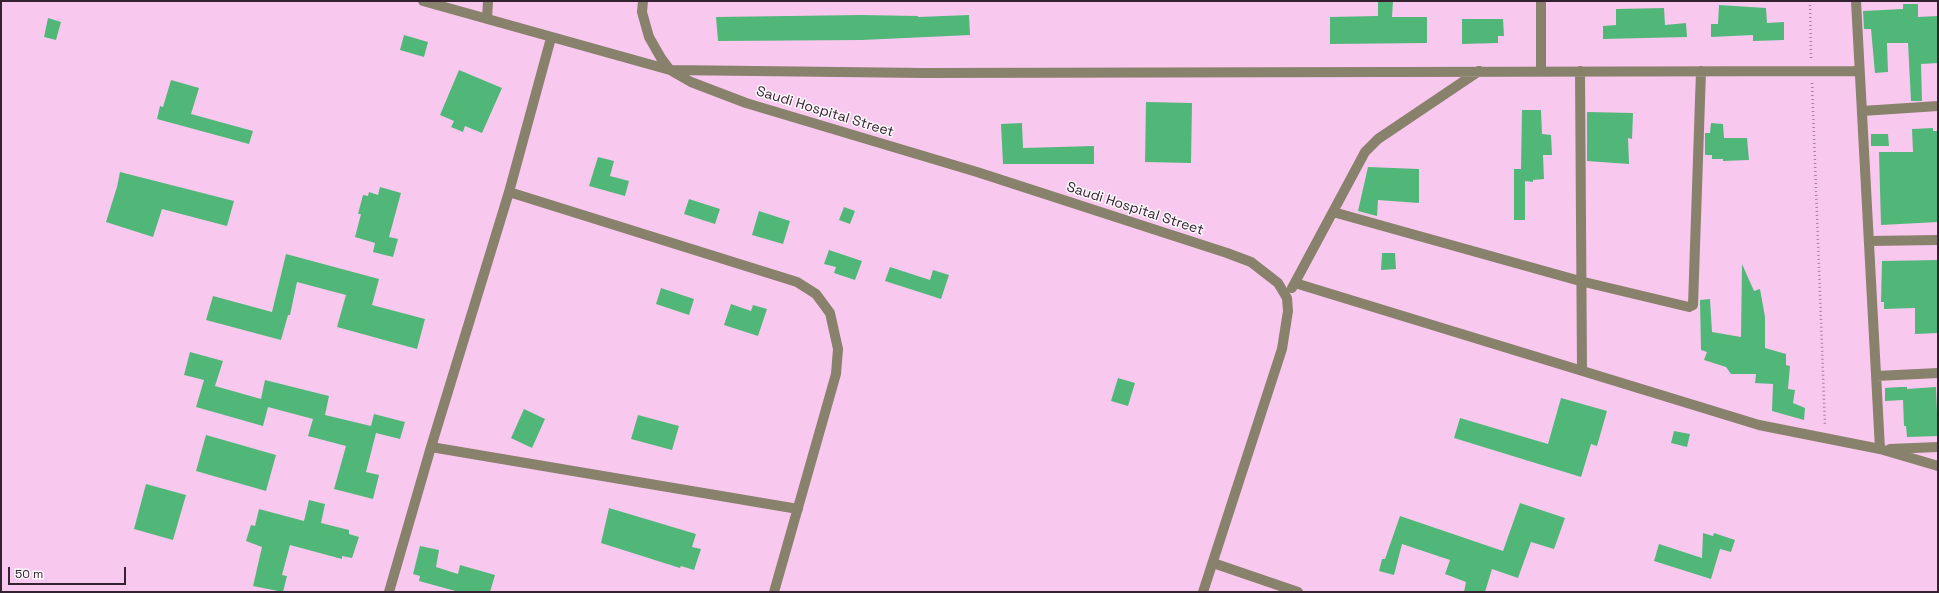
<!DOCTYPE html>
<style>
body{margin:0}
#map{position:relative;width:1939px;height:593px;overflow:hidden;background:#f9c8ef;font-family:"Space Grotesk",sans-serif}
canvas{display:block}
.frame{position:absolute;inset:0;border:2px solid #342230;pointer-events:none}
.scale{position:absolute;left:8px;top:567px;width:118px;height:18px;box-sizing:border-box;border:2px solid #342230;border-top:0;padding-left:5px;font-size:12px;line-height:14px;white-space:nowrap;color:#342230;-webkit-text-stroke:3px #fef9fd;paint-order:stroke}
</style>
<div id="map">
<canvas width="1939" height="593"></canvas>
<div class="frame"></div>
<div class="scale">50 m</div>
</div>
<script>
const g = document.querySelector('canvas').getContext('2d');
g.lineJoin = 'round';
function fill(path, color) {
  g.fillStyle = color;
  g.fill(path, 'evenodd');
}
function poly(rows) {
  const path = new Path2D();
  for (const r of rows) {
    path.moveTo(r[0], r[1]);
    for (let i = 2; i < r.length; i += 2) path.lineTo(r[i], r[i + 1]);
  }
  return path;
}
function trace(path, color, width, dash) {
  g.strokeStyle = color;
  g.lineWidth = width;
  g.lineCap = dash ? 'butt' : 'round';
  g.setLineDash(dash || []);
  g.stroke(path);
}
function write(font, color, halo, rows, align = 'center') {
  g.font = font + ' "Space Grotesk",sans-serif';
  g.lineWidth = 3;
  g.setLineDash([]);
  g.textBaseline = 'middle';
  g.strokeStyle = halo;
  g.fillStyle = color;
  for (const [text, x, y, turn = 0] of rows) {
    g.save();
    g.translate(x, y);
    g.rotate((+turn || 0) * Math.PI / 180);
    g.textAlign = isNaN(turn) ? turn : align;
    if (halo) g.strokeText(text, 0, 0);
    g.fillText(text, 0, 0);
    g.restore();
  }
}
const building = poly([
 [1378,1,1393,1,1392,17,1427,17,1427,43,1330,44,1330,17,1378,16],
 [1903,4,1918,4,1918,17,1938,16,1938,63,1921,64,1922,101,1911,101,1908,43,1887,43,1888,72,1875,73,1871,29,1864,29,1863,11,1903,9],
 [1719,5,1766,8,1767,23,1784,22,1784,40,1753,41,1753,35,1711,37,1711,24,1718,24],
 [1664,8,1665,25,1686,23,1687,37,1603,39,1603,26,1616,25,1616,9],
 [861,15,918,16,918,17,969,15,970,35,862,40,718,41,716,17],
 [48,18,61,22,56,40,44,37],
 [1462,19,1503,19,1504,36,1498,36,1498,43,1462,44],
 [404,35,428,42,424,57,400,50],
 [459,70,502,88,482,133,465,126,463,132,451,127,454,121,440,115],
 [171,80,199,88,191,114,253,131,249,144,157,119,160,106,163,107],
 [1146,102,1192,103,1191,163,1145,162],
 [1522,110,1541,110,1542,134,1551,135,1552,155,1543,155,1544,179,1533,180,1533,182,1525,181,1525,220,1514,220,1514,169,1521,169],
 [1587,112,1633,113,1632,139,1628,138,1629,164,1587,161],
 [1022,123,1023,148,1094,146,1094,164,1003,164,1001,124],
 [1711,123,1723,124,1724,138,1747,138,1749,160,1723,161,1723,159,1712,159,1712,155,1705,155,1705,133,1710,133],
 [1933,128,1933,131,1938,131,1938,222,1881,225,1879,152,1913,152,1912,129],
 [1871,134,1888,134,1889,146,1871,146],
 [598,157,614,161,610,176,629,181,625,196,589,186],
 [1368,167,1419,169,1419,203,1378,200,1377,216,1358,211],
 [120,172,234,201,227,226,162,209,153,237,106,222,117,187],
 [380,187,401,193,389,237,398,239,393,257,373,252,375,243,355,237,361,214,358,214,363,195,368,196,369,192,378,195],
 [689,199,720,209,715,224,684,214],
 [844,207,855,211,850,224,839,220],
 [759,211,790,221,783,244,752,235],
 [829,250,862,261,855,280,834,273,836,267,824,264],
 [1382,253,1395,253,1396,269,1381,270],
 [286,254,379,279,372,305,425,319,417,349,337,327,346,295,297,282,290,315,288,315,281,340,206,320,213,296,272,312],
 [1938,260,1938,333,1915,334,1915,308,1884,309,1884,302,1881,302,1882,261],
 [1742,264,1754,291,1760,289,1765,317,1765,348,1786,354,1786,365,1790,366,1788,389,1795,390,1793,403,1805,408,1804,420,1772,411,1773,384,1755,383,1756,374,1731,374,1726,367,1704,360,1707,352,1701,350,1700,300,1710,299,1712,332,1741,337],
 [890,267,930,280,933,270,949,275,941,299,885,281],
 [661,288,694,299,689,315,656,304],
 [731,304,751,311,753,305,767,309,758,336,724,325],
 [190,352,223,361,215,386,261,399,265,380,329,396,325,415,371,426,374,414,405,422,400,439,376,433,366,472,379,475,373,499,334,489,346,446,308,436,313,419,268,407,263,426,196,407,204,380,184,375],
 [1118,378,1135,383,1128,406,1111,401],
 [1900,387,1907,387,1907,389,1936,387,1938,436,1907,437,1906,426,1904,426,1903,400,1885,401,1885,388],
 [1561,398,1607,411,1597,446,1591,444,1581,477,1454,438,1460,418,1548,444],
 [524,409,545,419,532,448,511,438],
 [638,415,679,426,672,450,631,439],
 [1674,431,1690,434,1687,447,1671,443],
 [206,435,276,455,266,491,196,471],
 [146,484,186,495,173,540,134,529],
 [309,500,325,504,321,523,349,530,349,534,359,537,352,558,342,556,342,559,290,545,282,575,287,576,283,592,253,586,262,547,246,541,251,525,255,526,259,509,304,521],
 [1520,503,1565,518,1554,549,1531,542,1518,578,1492,569,1485,592,1464,592,1466,582,1445,574,1450,560,1402,544,1394,575,1379,571,1382,559,1385,559,1400,516,1503,551],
 [609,508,696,534,692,547,701,549,694,570,681,566,680,568,601,543],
 [1703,533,1713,536,1714,533,1735,540,1731,552,1720,549,1711,579,1654,561,1659,544,1702,558],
 [420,546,439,550,436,567,458,574,460,565,495,575,490,592,459,592,419,581,420,576,413,574]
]);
const path = poly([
 [1810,1,1811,58],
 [1812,83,1825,426]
]);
const minor = poly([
 [423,1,670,70,924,73,1859,71],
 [643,1,642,12,649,37,661,58,670,70,691,82,746,103,977,172,1227,253,1251,262,1278,283,1287,298,1288,311,1282,349,1203,592],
 [1856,1,1880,449],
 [487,19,488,1],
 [1541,71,1541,1],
 [1580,71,1582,370],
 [1862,111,1938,106],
 [509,192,797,282,816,294,830,313,838,349,836,374,774,592],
 [1333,212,1580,281,1689,307,1693,305,1701,71],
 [1869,241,1938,240],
 [1295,283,1759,425,1880,449,1938,466],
 [1292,288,1365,152,1378,139,1479,71],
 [1876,376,1938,373],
 [431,447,798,509],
 [1890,449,1938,447],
 [1213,563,1298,592],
 [389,592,431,447,509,192,551,38]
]);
const streetNames = [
 ["Saudi Hospital Street",825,112,17],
 ["Saudi Hospital Street",1135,209,18]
];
fill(building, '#51b778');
trace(path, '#a3809c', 2.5, [1, 3]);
trace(minor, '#88816b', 10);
write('14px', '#342230', '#fef9fd', streetNames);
</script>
